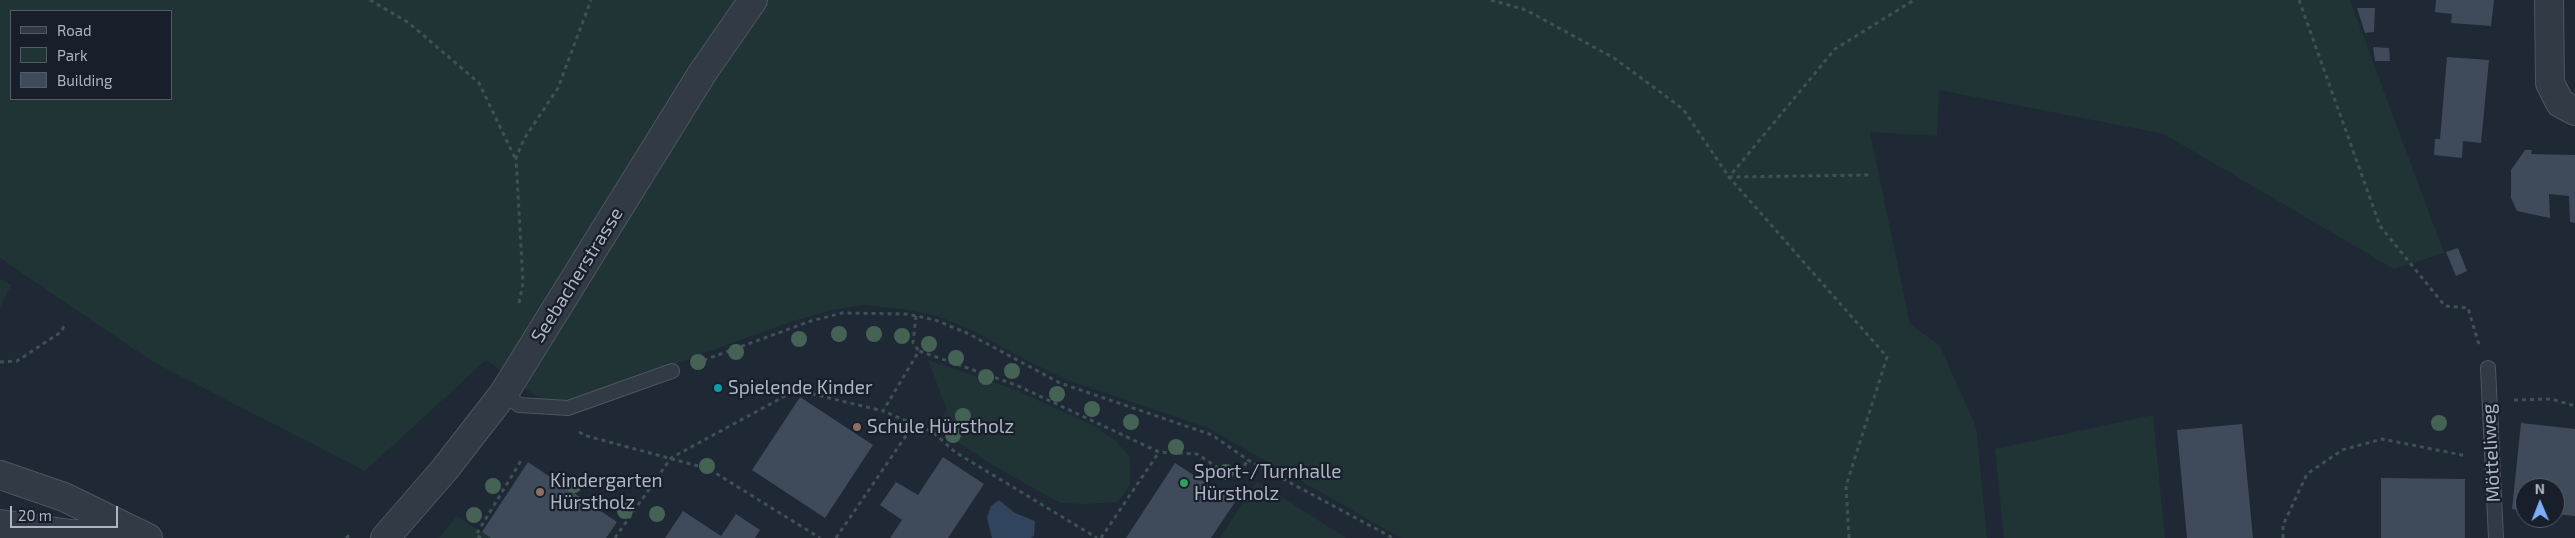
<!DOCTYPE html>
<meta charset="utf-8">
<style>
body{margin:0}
#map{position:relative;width:2575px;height:538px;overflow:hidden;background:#1f2835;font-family:"Exo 2",sans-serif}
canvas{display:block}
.legend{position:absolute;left:10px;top:10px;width:162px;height:90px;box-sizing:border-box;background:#181f2a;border:1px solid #535b67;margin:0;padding:6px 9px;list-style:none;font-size:15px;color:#abb5c3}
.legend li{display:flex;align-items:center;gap:10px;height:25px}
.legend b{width:25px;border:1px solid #535b67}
.north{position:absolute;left:2515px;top:478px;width:50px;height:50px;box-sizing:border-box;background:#181f2a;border:1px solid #535b67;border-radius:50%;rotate:359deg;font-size:14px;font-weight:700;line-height:20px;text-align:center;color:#abb5c3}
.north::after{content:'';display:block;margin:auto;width:18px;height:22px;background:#7badf8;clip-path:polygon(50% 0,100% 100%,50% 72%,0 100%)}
.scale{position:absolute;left:10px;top:506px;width:108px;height:22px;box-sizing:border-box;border:2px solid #abb5c3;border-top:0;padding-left:6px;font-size:15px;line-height:18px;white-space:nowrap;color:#abb5c3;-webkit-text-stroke:4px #181f2a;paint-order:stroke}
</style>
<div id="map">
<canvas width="2575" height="538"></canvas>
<ul class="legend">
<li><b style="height:6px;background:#323a46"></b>Road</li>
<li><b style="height:14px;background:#203436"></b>Park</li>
<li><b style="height:14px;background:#3f4b5a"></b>Building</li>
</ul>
<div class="north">N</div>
<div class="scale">20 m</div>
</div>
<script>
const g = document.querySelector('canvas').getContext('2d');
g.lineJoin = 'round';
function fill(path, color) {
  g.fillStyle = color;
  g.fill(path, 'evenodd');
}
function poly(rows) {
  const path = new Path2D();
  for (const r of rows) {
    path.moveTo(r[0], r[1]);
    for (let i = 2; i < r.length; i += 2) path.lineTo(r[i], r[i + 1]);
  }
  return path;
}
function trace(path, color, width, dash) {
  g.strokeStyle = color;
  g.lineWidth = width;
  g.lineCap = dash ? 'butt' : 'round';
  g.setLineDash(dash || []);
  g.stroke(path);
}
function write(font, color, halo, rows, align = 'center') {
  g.font = font + ' "Exo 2",sans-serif';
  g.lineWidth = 4.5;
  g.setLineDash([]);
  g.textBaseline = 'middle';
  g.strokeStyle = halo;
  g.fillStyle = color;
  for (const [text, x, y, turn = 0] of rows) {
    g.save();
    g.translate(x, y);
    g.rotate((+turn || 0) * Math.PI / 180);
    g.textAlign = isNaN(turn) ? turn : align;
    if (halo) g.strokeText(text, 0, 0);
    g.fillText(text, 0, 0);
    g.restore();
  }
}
const green = poly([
 [0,0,2350,0,2444,253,2394,269,2164,134,1939,90,1937,136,1870,132,1910,324,1940,346,1976,427,1987,538,1401,538,1208,428,1065,379,1020,357,972,330,937,316,903,309,863,305,832,310,790,322,573,401,540,399,486,360,365,471,153,362,0,258],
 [11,11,171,11,171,99,11,99],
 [0,279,11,285,0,308],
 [928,360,1016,390,1094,426,1115,440,1130,457,1130,485,1118,502,1086,504,1060,503,994,466,935,427,947,410],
 [2153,415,2165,538,2004,538,1995,449],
 [1257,481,1346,538,1220,538],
 [457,516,491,538,439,538]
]);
const water = poly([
 [999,500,1015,513,1035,521,1034,536,1031,538,992,538,987,518,991,506]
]);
const building = poly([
 [2436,0,2494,0,2491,26,2451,23,2452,14,2435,12],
 [2357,8,2375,8,2374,32,2365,33],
 [2373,47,2389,48,2390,61,2375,61],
 [2447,57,2489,60,2481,143,2463,141,2462,158,2434,155,2435,139,2440,139],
 [2525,150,2532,150,2531,154,2575,155,2575,223,2570,222,2569,196,2549,194,2550,218,2517,211,2511,198,2511,170],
 [2458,248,2467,271,2456,276,2446,252],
 [800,397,873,445,825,518,752,470],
 [2521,423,2575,429,2575,516,2555,514,2555,488,2525,488,2525,511,2512,509],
 [2242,424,2253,538,2187,538,2177,430],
 [943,457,984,484,948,538,890,538,902,520,880,505,896,482,918,495],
 [528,462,617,522,606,538,491,538,482,532],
 [1175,463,1235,502,1211,538,1126,538],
 [2381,478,2465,479,2465,538,2381,538],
 [683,511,721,536,736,514,760,530,755,538,665,538]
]);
const path = poly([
 [370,0,409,23,479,83,515,158],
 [1491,0,1526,10,1614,58,1683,109,1729,177,1868,175],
 [2299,0,2380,226,2445,306,2468,308,2479,345],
 [519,303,523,283,516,158,524,139,558,88,591,0],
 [916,316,913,343,919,351],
 [0,362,17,361,61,332,65,324],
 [696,363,811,321,842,313,907,314,935,320,967,333,1060,383,1212,435,1248,460,1393,538],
 [2514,400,2552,399,2575,406],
 [914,424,883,411,919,351,1016,385,1159,452,1197,454,1235,479,1248,460],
 [579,432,587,436,709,469,820,538],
 [346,538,352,533],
 [481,538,476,535,522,459],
 [615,538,671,458,796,390,883,411],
 [836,538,914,424,933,432,955,452,1097,538],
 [1101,538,1159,452],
 [1849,538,1846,486,1887,357,1729,177,1835,49,1914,0],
 [2283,538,2283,525,2307,474,2342,450,2382,439,2467,456]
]);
const service = poly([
 [2488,368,2496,538],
 [504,393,519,405,568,408,672,371]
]);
const minor = poly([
 [2549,0,2550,83,2560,103,2575,111]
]);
const tertiary = poly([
 [0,475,64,497,148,538],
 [0,524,71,534,131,535],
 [385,538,445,469,504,393,703,72,753,0]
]);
const trees = [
 [839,334],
 [874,334],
 [902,336],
 [799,339],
 [929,344],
 [736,352],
 [956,358],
 [698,362],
 [1012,371],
 [986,377],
 [1057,394],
 [1092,409],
 [963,416],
 [1131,422],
 [2439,423],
 [953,435],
 [1176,447],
 [707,466],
 [1226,472],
 [574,485],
 [493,486],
 [625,511],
 [657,514],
 [474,515]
];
const markers = [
 [718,388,5,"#0f9aa8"],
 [857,427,5,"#8d6e63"],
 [1184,483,5,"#2e9e5b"],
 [540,492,5,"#8d6e63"]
];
const streetNames = [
 ["Seebacherstrasse",577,275,-58],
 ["Mötteliweg",2491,453,-93]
];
const poiNames = [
 ["Spielende Kinder",728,388],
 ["Schule Hürstholz",867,427],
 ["Sport-/Turnhalle",1194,472],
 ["Hürstholz",1194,494],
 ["Kindergarten",550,481],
 ["Hürstholz",550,503]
];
fill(green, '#203436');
fill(water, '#31445d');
fill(building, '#3f4b5a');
trace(service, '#4c5561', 16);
trace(minor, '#4c5561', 30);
trace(tertiary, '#4c5561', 30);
trace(path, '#3e5154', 3, [4, 4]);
trace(service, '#323a46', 14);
trace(minor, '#323a46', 28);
trace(tertiary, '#323a46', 28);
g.fillStyle = '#456354';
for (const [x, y] of trees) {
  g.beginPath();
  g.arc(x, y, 8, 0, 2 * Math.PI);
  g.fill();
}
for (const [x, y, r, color] of markers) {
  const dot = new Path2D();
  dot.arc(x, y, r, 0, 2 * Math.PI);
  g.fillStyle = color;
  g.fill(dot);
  trace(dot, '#181f2a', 2);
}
write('19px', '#abb5c3', '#181f2a', streetNames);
write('19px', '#abb5c3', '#181f2a', poiNames, 'left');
</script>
